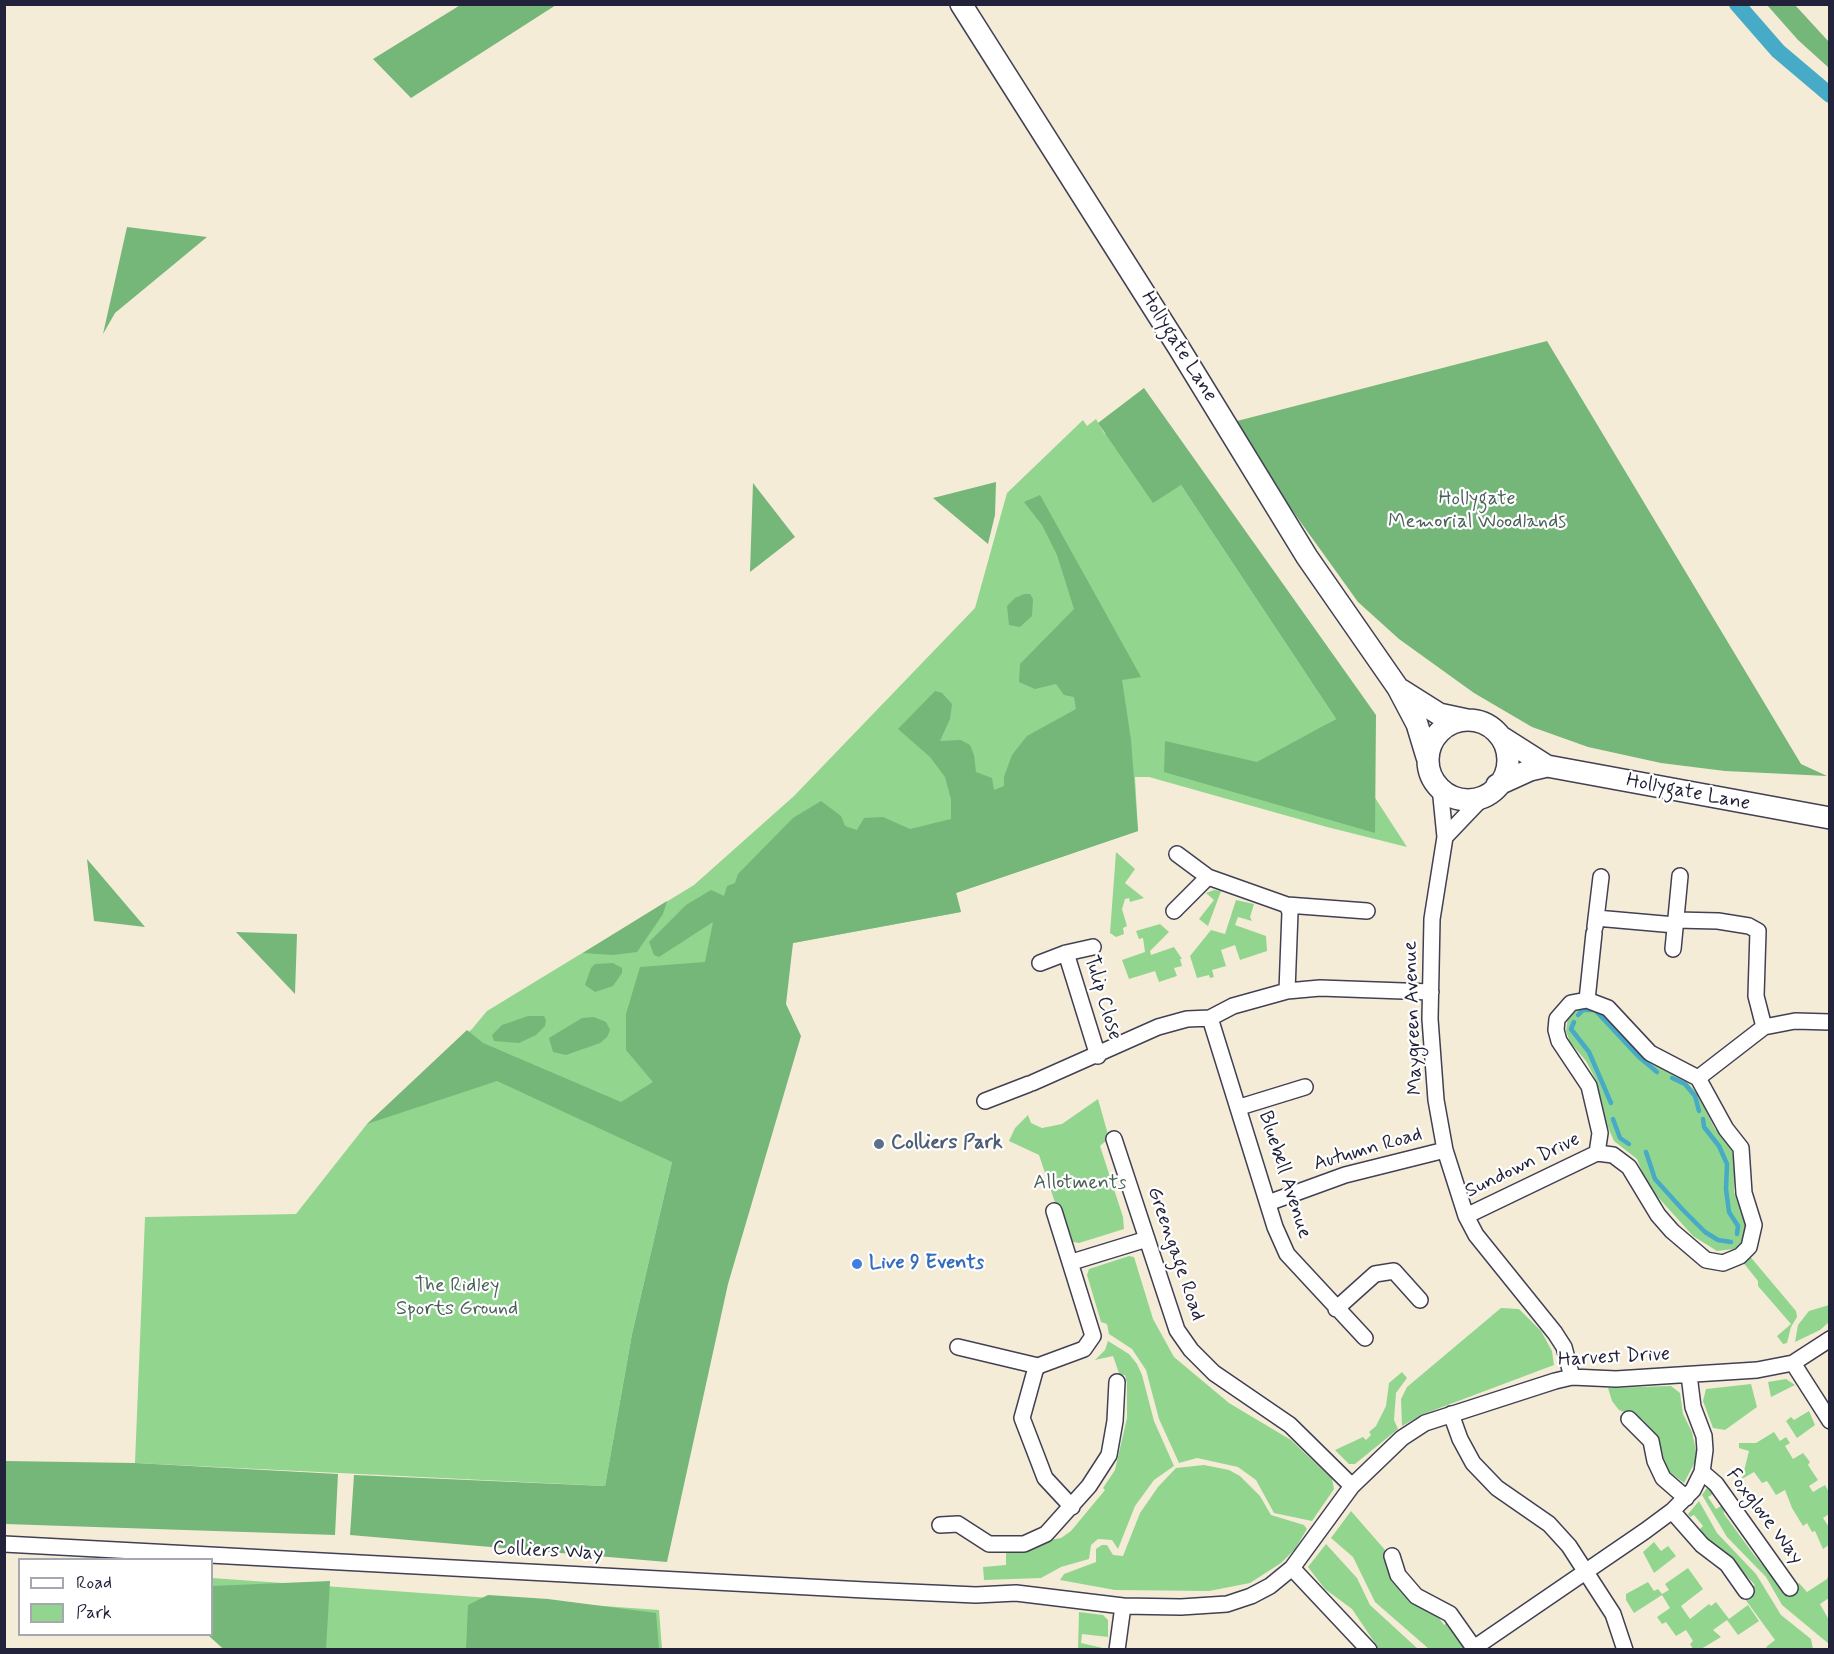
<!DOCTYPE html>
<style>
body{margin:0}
#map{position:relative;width:1834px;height:1654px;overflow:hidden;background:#f5ecd8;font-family:Mynerve,sans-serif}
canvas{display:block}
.frame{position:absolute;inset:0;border:6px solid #22223b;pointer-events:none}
.legend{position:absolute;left:18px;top:1558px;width:195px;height:78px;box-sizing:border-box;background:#fff;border:2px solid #a7a7b1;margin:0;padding:8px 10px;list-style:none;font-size:18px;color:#22223b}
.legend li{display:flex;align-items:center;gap:12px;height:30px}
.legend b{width:30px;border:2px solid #a7a7b1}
</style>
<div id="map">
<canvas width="1834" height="1654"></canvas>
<div class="frame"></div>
<ul class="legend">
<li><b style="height:8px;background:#fff"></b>Road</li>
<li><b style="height:16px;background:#92d58e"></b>Park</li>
</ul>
</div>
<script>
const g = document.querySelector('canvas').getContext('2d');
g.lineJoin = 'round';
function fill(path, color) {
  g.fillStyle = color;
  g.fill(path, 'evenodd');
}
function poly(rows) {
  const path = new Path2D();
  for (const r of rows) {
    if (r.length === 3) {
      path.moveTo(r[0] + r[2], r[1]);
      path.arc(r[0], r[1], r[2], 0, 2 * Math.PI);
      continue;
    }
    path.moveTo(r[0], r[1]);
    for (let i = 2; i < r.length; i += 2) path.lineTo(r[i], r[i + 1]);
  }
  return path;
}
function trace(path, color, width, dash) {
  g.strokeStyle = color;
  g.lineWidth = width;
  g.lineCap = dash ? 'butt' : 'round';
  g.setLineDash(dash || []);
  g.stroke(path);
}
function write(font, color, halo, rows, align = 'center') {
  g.font = font + ' Mynerve,sans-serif';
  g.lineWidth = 4.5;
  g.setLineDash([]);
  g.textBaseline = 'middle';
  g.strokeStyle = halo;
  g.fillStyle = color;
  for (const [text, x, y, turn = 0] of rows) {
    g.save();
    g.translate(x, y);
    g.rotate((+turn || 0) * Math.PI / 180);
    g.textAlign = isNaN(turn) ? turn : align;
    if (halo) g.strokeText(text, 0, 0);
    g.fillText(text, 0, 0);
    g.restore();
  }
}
const green = poly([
 [1096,419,1104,433,1181,485,1336,719,1327,724,1407,847,1327,827,1149,777,1135,777,1138,831,956,893,961,912,793,943,722,1194,672,1162,632,1334,605,1486,135,1463,145,1217,296,1214,367,1124,472,1029,487,1011,694,885,794,796,975,608,1007,493,1083,420,1087,426],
 [1116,852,1135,869,1125,883,1144,898,1130,902,1129,898,1125,899,1122,909,1127,926,1123,928,1124,934,1116,937,1110,933],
 [1214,890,1221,891,1208,926,1199,919,1214,900,1206,893],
 [1236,900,1254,904,1250,917,1252,921,1238,917,1235,925,1266,936,1267,951,1240,960,1235,945,1221,950,1226,966,1212,970,1214,977,1210,978,1209,975,1197,978,1190,956,1211,930,1225,934],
 [1160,924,1169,932,1150,951,1151,955,1174,947,1182,959,1180,959,1182,966,1174,968,1177,976,1159,982,1155,971,1129,979,1122,960,1145,952,1143,938,1139,939,1136,931],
 [1585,1005,1605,1015,1646,1060,1688,1083,1697,1093,1715,1129,1731,1147,1735,1165,1734,1192,1747,1229,1740,1245,1734,1249,1717,1251,1693,1236,1647,1185,1637,1159,1614,1141,1606,1123,1597,1082,1586,1061,1570,1042,1566,1031,1568,1017],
 [1098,1099,1109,1138,1100,1146,1123,1217,1124,1229,1079,1243,1068,1241,1039,1155,1009,1141,1015,1128,1028,1115,1031,1123,1042,1128,1062,1124],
 [1748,1254,1796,1311,1797,1317,1791,1327,1787,1343,1783,1344,1777,1336,1791,1324,1758,1286,1758,1281,1742,1261],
 [1129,1256,1134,1257,1153,1319,1174,1357,1229,1403,1291,1440,1332,1479,1334,1489,1312,1521,1274,1513,1256,1480,1238,1467,1197,1458,1179,1463,1159,1419,1146,1370,1132,1349,1109,1334,1107,1324,1101,1322,1087,1275,1089,1269],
 [1829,1305,1829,1322,1820,1330,1795,1342,1798,1325,1809,1311],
 [1501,1308,1519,1309,1541,1331,1552,1351,1554,1365,1421,1415,1402,1426,1401,1399,1407,1387],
 [1108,1341,1129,1354,1137,1364,1142,1375,1154,1421,1174,1466,1154,1480,1135,1506,1118,1549,1112,1540,1098,1539,1091,1545,1089,1559,1061,1567,1041,1578,984,1580,983,1567,1006,1565,1006,1553,1024,1553,1050,1540,1061,1538,1071,1531,1105,1490,1103,1488,1115,1470,1127,1418,1127,1383,1125,1375,1120,1376,1113,1356,1095,1360,1105,1350],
 [1402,1372,1407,1378,1396,1393,1394,1420,1398,1429,1355,1464,1349,1464,1335,1450,1363,1437,1366,1440,1371,1435,1369,1432,1376,1426,1386,1406,1389,1383],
 [1786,1379,1795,1385,1771,1397,1768,1382],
 [1751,1384,1757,1407,1725,1430,1713,1428,1703,1401,1706,1389],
 [1671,1386,1680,1393,1683,1414,1692,1432,1696,1451,1695,1462,1684,1483,1667,1470,1657,1439,1651,1429,1643,1420,1619,1410,1612,1401,1608,1388],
 [1809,1411,1815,1425,1797,1438,1786,1421,1791,1417,1794,1420],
 [1774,1432,1780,1441,1786,1437,1790,1443,1785,1446,1793,1459,1803,1453,1810,1462,1808,1465,1818,1480,1809,1486,1813,1492,1825,1485,1829,1492,1829,1514,1823,1518,1829,1527,1829,1545,1823,1549,1815,1531,1812,1532,1807,1523,1803,1526,1792,1508,1785,1490,1776,1495,1767,1481,1762,1483,1754,1472,1742,1479,1749,1451,1739,1448,1739,1443,1756,1443],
 [1204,1465,1229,1470,1240,1476,1260,1496,1271,1515,1304,1525,1307,1529,1295,1549,1281,1563,1250,1583,1209,1591,1115,1590,1060,1580,1064,1574,1096,1562,1096,1549,1102,1545,1107,1545,1113,1555,1123,1556,1140,1513,1158,1487,1176,1468],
 [1709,1485,1715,1493,1708,1497,1716,1509,1723,1505,1724,1514,1754,1555,1789,1596,1796,1590,1795,1586,1799,1583,1807,1592,1827,1579,1829,1574,1829,1598,1820,1604,1829,1620,1829,1644,1782,1605,1766,1577,1727,1537,1702,1495],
 [1699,1501,1717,1533,1756,1574,1781,1615,1811,1639,1813,1649,1768,1649,1766,1647,1775,1640,1742,1595,1755,1585,1721,1549,1704,1537,1699,1530,1703,1526,1694,1515,1690,1517,1688,1514],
 [1351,1511,1385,1550,1394,1580,1441,1616,1439,1618,1444,1625,1448,1622,1468,1649,1429,1649,1375,1602,1353,1557,1331,1538],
 [1654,1542,1661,1551,1668,1546,1676,1556,1654,1573,1643,1552],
 [1326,1544,1357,1578,1370,1605,1418,1649,1379,1649,1352,1609,1325,1589,1308,1567],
 [1688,1568,1703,1589,1681,1606,1690,1619,1709,1604,1711,1606,1716,1602,1729,1619,1748,1605,1759,1621,1738,1635,1727,1620,1713,1630,1721,1637,1701,1649,1693,1649,1690,1644,1693,1641,1686,1630,1676,1636,1666,1622,1662,1624,1657,1617,1670,1608,1662,1595,1634,1613,1626,1600,1626,1594,1648,1582,1654,1591,1658,1589,1662,1594,1669,1590,1665,1584],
 [212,1578,659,1610,662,1649,224,1650,208,1635,212,1634],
 [1079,1612,1103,1615,1108,1620,1108,1637,1082,1634,1081,1643,1107,1649,1078,1649]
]);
const forest = poly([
 [462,4,556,5,411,98,373,59],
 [1767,5,1795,5,1829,42,1829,68,1798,40],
 [127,227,207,237,115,313,103,334],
 [1547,341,1801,764,1827,776,1725,771,1661,763,1588,747,1532,727,1474,693,1399,639,1358,602,1284,499,1237,421],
 [1144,388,1376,715,1375,833,1164,772,1165,741,1257,762,1336,719,1181,485,1153,503,1098,423],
 [996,482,995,515,988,544,933,498],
 [753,483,795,537,750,572],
 [1040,495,1141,677,1122,680,1131,740,1138,831,956,893,961,912,793,943,786,1004,801,1036,728,1284,667,1562,350,1535,354,1475,605,1486,632,1334,672,1162,497,1081,367,1124,467,1030,483,1043,621,1102,653,1082,626,1050,626,1014,640,967,705,962,713,922,659,957,654,955,649,942,686,905,711,890,724,896,727,886,735,883,738,874,793,818,821,801,841,816,845,826,857,830,864,818,883,817,910,829,951,819,951,799,945,777,930,757,898,729,935,691,942,693,952,704,950,719,940,741,961,740,970,745,974,755,976,772,992,778,994,790,1004,786,1004,777,1012,755,1027,736,1076,709,1074,697,1064,695,1056,684,1035,689,1019,682,1020,664,1074,609,1057,555,1042,525,1024,502],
 [1024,594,1030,594,1033,599,1032,616,1020,627,1009,625,1007,606,1015,598],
 [87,859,145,927,94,921],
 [667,901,663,914,637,952,613,955,583,953],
 [236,932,297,934,295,994],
 [613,963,622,968,622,973,613,986,595,992,585,985,591,968,595,964],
 [528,1016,544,1016,546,1020,545,1026,536,1035,519,1043,494,1041,492,1035,502,1025],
 [582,1018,594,1017,606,1022,610,1030,607,1037,600,1043,566,1055,553,1052,549,1038],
 [5,1461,135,1463,338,1474,335,1535,5,1524],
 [330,1581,326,1649,224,1649,208,1635,212,1634,212,1586],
 [488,1595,548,1599,656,1613,659,1649,466,1649,468,1605]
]);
const stream = poly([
 [1578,1015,1583,1010,1595,1010,1639,1057,1657,1072],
 [1574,1022,1571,1029,1589,1052,1611,1103],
 [1672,1078,1685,1084,1695,1096,1699,1111],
 [1613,1119,1620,1138,1629,1144],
 [1703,1119,1704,1127,1719,1146,1727,1164,1726,1189,1729,1212,1738,1226,1737,1234],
 [1646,1152,1655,1179,1683,1210,1705,1232,1718,1240,1731,1242]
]);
const canal = poly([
 [1737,4,1778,51,1830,95]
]);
const street = poly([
 [1440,787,1445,837,1432,919,1430,1019,1436,1100,1445,1150,1466,1216,1476,1235,1555,1333,1564,1347,1572,1377],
 [1445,837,1486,794],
 [1177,854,1208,877,1287,905,1290,912,1287,991],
 [1287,905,1367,911],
 [1174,911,1208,877],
 [1596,918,1675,925],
 [1676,920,1718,921,1749,926,1758,931,1756,996,1764,1027],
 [1595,927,1601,877],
 [1673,949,1680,876],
 [1066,953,1098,1056],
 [1040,963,1066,953,1093,947],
 [1587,1000,1608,1008,1650,1053,1698,1078,1726,1129,1741,1148,1744,1193,1754,1225,1749,1247,1740,1256,1723,1263,1706,1260,1672,1231,1658,1215,1629,1167,1613,1155,1597,1153,1600,1133,1589,1086,1559,1041,1556,1030,1557,1019,1571,1003,1587,1000],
 [1587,1000,1594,933],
 [1210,1018,1275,1227,1287,1254,1365,1338],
 [1698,1078,1764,1027,1795,1021,1830,1022],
 [1032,1083,1158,1027,1187,1019,1210,1018,1233,1006,1287,991,1320,988,1431,992],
 [985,1101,1029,1084],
 [1240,1107,1305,1087],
 [1114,1139,1177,1330,1191,1350,1214,1373,1290,1425,1352,1486],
 [1268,1203,1345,1175,1445,1150],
 [1054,1211,1093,1336,1084,1349,1038,1366,1035,1371,1022,1418,1045,1478,1072,1507],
 [1466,1216,1597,1153],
 [1072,1262,1147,1239],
 [1336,1309,1375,1274,1394,1271,1420,1300],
 [958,1347,1038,1366],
 [1793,1363,1830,1421],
 [1451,1414,1460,1439,1473,1463,1497,1488,1549,1524,1569,1546,1613,1614,1625,1650],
 [1629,1419,1651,1441,1655,1461,1663,1478,1686,1498],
 [1702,1472,1716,1484,1790,1588],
 [1672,1511,1702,1545,1727,1564,1746,1591],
 [940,1525,958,1524,989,1544,1024,1544,1046,1534,1089,1486,1109,1455,1115,1421,1117,1382],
 [4,1544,865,1590,976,1595,1016,1593,1123,1606,1181,1607,1227,1604,1251,1596,1270,1586,1292,1568,1352,1486,1402,1438,1425,1423,1555,1381,1572,1377,1616,1379,1757,1370,1793,1363,1830,1339],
 [1392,1556,1398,1575,1416,1596,1450,1614,1474,1648,1645,1531,1672,1511,1693,1490,1702,1472,1705,1450,1704,1436,1693,1407,1689,1375],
 [1292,1568,1369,1650],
 [1117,1650,1123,1606]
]);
const secondary = poly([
 [961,4,1179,348,1307,557,1398,688,1417,724,1427,757],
 [1401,690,1439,714,1467,720],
 [1468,760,40],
 [1503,738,1547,766,1830,818],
 [1497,785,1530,770,1547,766]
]);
const markers = [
 [879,1144,6,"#5c6f8a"],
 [857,1264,6,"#3f7fe0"]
];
const streetNames = [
 ["Hollygate Lane",1178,347,58],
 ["Hollygate Lane",1688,793,11],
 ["Tulip Close",1102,998,73],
 ["Maygreen Avenue",1414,1018,-92],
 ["Autumn Road",1368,1150,-16],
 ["Sundown Drive",1523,1166,-26],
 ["Bluebell Avenue",1284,1175,72],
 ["Greengage Road",1175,1254,71],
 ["Harvest Drive",1614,1358,-3],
 ["Foxglove Way",1764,1517,53],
 ["Colliers Way",548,1552,3]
];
const parkNames = [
 ["Hollygate",1477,500],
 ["Memorial Woodlands",1477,523],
 ["Allotments",1080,1184],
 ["The Ridley",457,1287],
 ["Sports Ground",457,1310]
];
const serviceNames = [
 ["Colliers Park",891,1144]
];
const shopNames = [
 ["Live 9 Events",869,1264]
];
fill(green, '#92d58e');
fill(forest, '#75b679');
trace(stream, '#47aac6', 4.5);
trace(canal, '#47aac6', 16);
trace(street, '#424053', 18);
trace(secondary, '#424053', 24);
trace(street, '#fff', 15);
trace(secondary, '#fff', 21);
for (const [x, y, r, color] of markers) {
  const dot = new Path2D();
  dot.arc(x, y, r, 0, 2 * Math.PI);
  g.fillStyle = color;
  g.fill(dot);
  trace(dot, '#fff', 2);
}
write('20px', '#22223b', '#fff', streetNames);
write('20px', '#496158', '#fff', parkNames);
write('bold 20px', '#4e5e75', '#fff', serviceNames, 'left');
write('bold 20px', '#366cbe', '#fff', shopNames, 'left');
</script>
